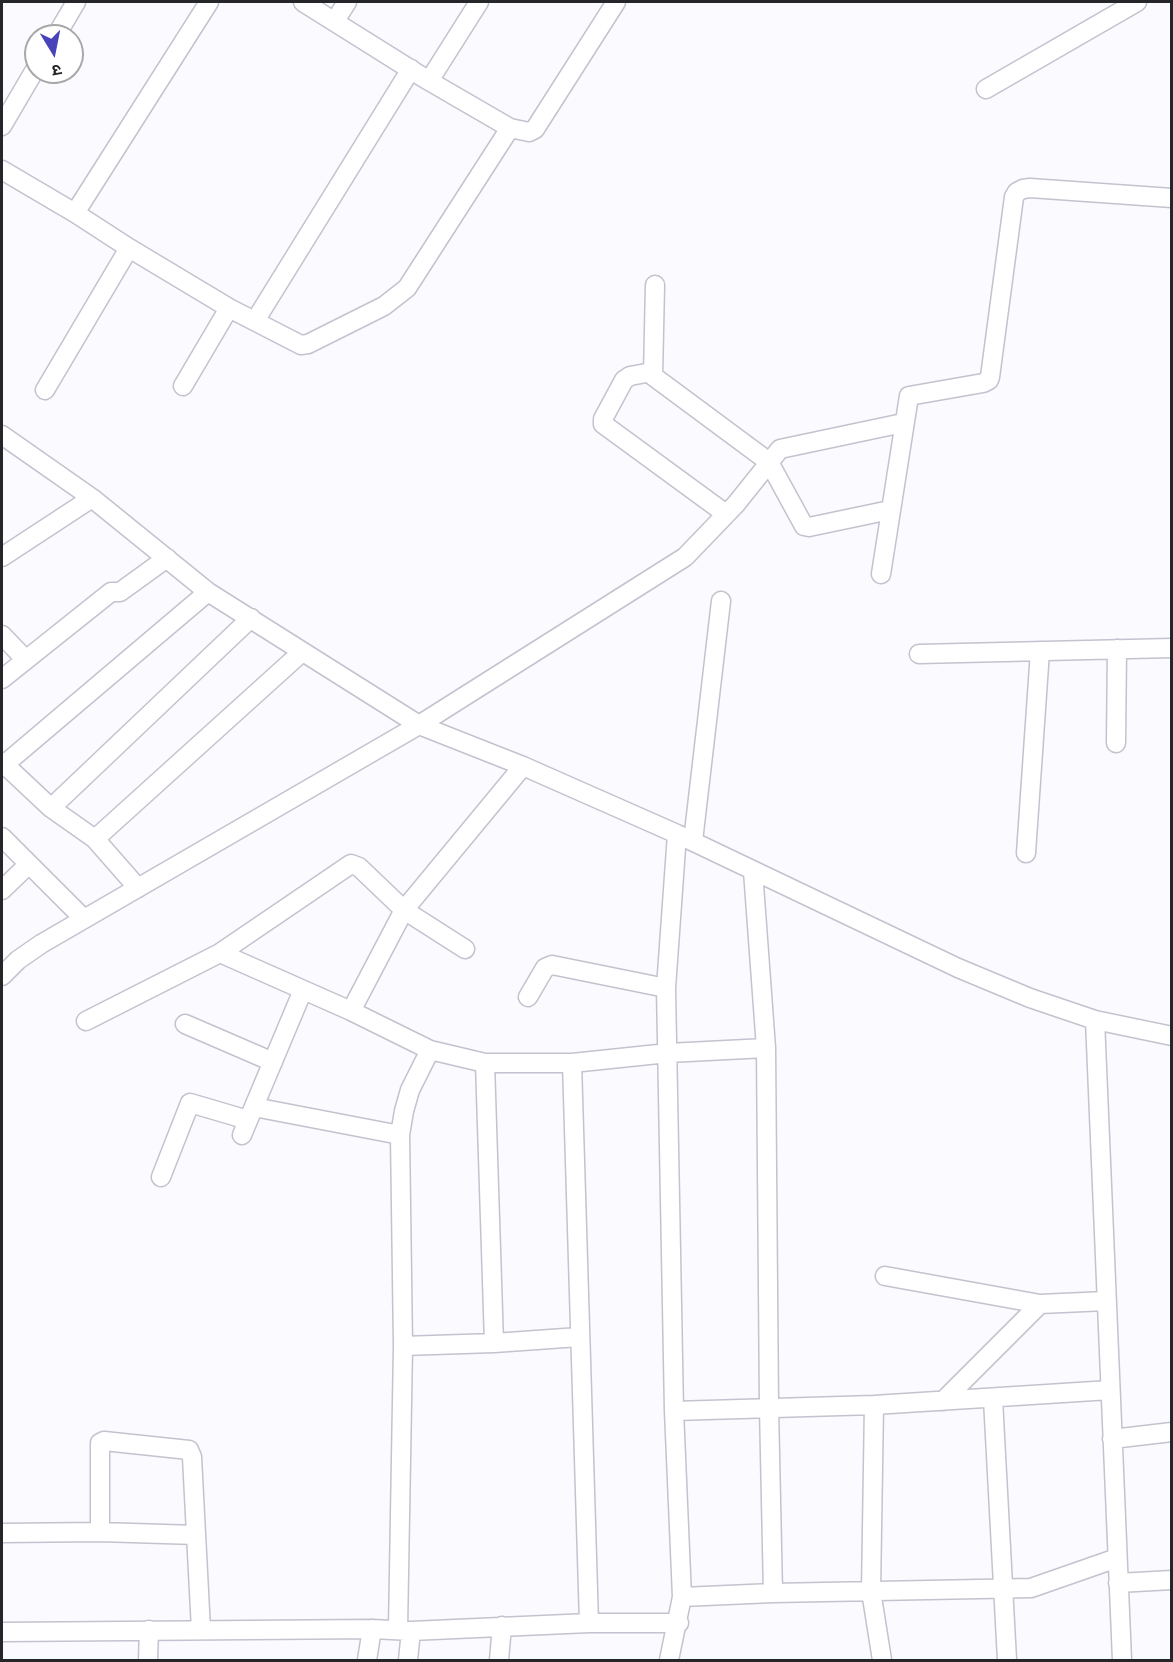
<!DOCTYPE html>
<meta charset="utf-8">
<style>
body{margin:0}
#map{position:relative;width:1173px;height:1662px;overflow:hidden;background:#fafaff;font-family:Spectral,"Noto Sans Devanagari",serif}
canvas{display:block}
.frame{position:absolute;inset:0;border:3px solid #25262a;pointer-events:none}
.north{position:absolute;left:24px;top:24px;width:60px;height:60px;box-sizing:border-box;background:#fff;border:2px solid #a8a8aa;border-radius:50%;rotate:170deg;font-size:16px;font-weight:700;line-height:24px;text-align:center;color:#25262a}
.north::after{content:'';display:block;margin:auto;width:21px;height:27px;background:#4943b9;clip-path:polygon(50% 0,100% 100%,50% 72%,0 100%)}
</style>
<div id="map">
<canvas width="1173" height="1662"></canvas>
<div class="frame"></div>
<div class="north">उ</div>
</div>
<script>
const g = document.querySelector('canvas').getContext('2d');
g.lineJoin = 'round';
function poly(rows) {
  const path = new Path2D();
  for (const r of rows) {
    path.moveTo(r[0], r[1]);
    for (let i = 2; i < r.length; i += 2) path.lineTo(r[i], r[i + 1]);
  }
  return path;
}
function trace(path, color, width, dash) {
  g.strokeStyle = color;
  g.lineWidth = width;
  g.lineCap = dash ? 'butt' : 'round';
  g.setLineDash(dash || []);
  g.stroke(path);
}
const minor = poly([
 [303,2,429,81,510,128,529,132,535,129,616,2],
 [335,21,347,2],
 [56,36,76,2],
 [429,81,479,2],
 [986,89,1137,2],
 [2,126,36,68],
 [2,170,75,213,129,248,229,308,301,345,308,344,384,306,407,288,510,128],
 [75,213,209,2],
 [655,285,653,376,769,462,804,526,809,527,890,510],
 [255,321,411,69],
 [652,372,630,376,624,380,603,419,603,424,726,514],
 [183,386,229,308],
 [45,390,129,248],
 [2,435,92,498,208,592,419,725,523,766,677,834,958,968,1030,998,1095,1020,1172,1036],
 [2,557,92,498],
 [881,574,909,396,983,383,989,380,990,377,1014,197,1017,192,1023,189,1030,188,1172,198],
 [2,635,25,659],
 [919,654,1172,648],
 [2,679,111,592,120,592,167,558],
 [1116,743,1117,649],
 [2,762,51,808,95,839,138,888],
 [4,765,208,592],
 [51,808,251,618],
 [2,837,84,919],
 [95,839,302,652],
 [693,841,721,601],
 [1026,853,1040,651],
 [753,871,766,1048,769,1407,773,1593],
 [2,890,29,864],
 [220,953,351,1011,430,1050,485,1063,572,1063,668,1053,766,1048],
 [2,976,18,960,41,944,419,725,685,557,736,504,780,449,903,423],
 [528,997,545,968,552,965,666,988],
 [351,1011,404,910,523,766],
 [1095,1020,1122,1660],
 [86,1021,220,953,351,864,359,867,404,910,465,949],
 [185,1024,273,1062],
 [485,1063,494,1343,579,1337],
 [572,1063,589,1623],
 [254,1107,400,1135],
 [242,1135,303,990],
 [161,1177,190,1103,248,1120],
 [885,1276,1040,1304,1106,1301],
 [403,1346,494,1343],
 [993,1399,1007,1660],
 [943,1401,1040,1304],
 [874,1405,871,1591,882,1660],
 [674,1411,874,1405,1110,1390],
 [1112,1439,1172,1432],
 [100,1532,100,1443,104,1441,189,1450,192,1457,201,1630],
 [2,1533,100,1532,196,1535],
 [1118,1583,1172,1580],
 [682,1597,773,1593,1031,1588,1117,1558],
 [398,1629,403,1346,400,1135,404,1111,410,1090,430,1050],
 [2,1632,372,1629,411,1631,589,1623,679,1623],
 [148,1660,149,1630],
 [367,1660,372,1629],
 [408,1660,411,1631],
 [499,1660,502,1626],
 [669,1660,682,1597,674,1411,666,988,677,834]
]);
trace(minor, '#c2c3ce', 21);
trace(minor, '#fff', 18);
</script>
